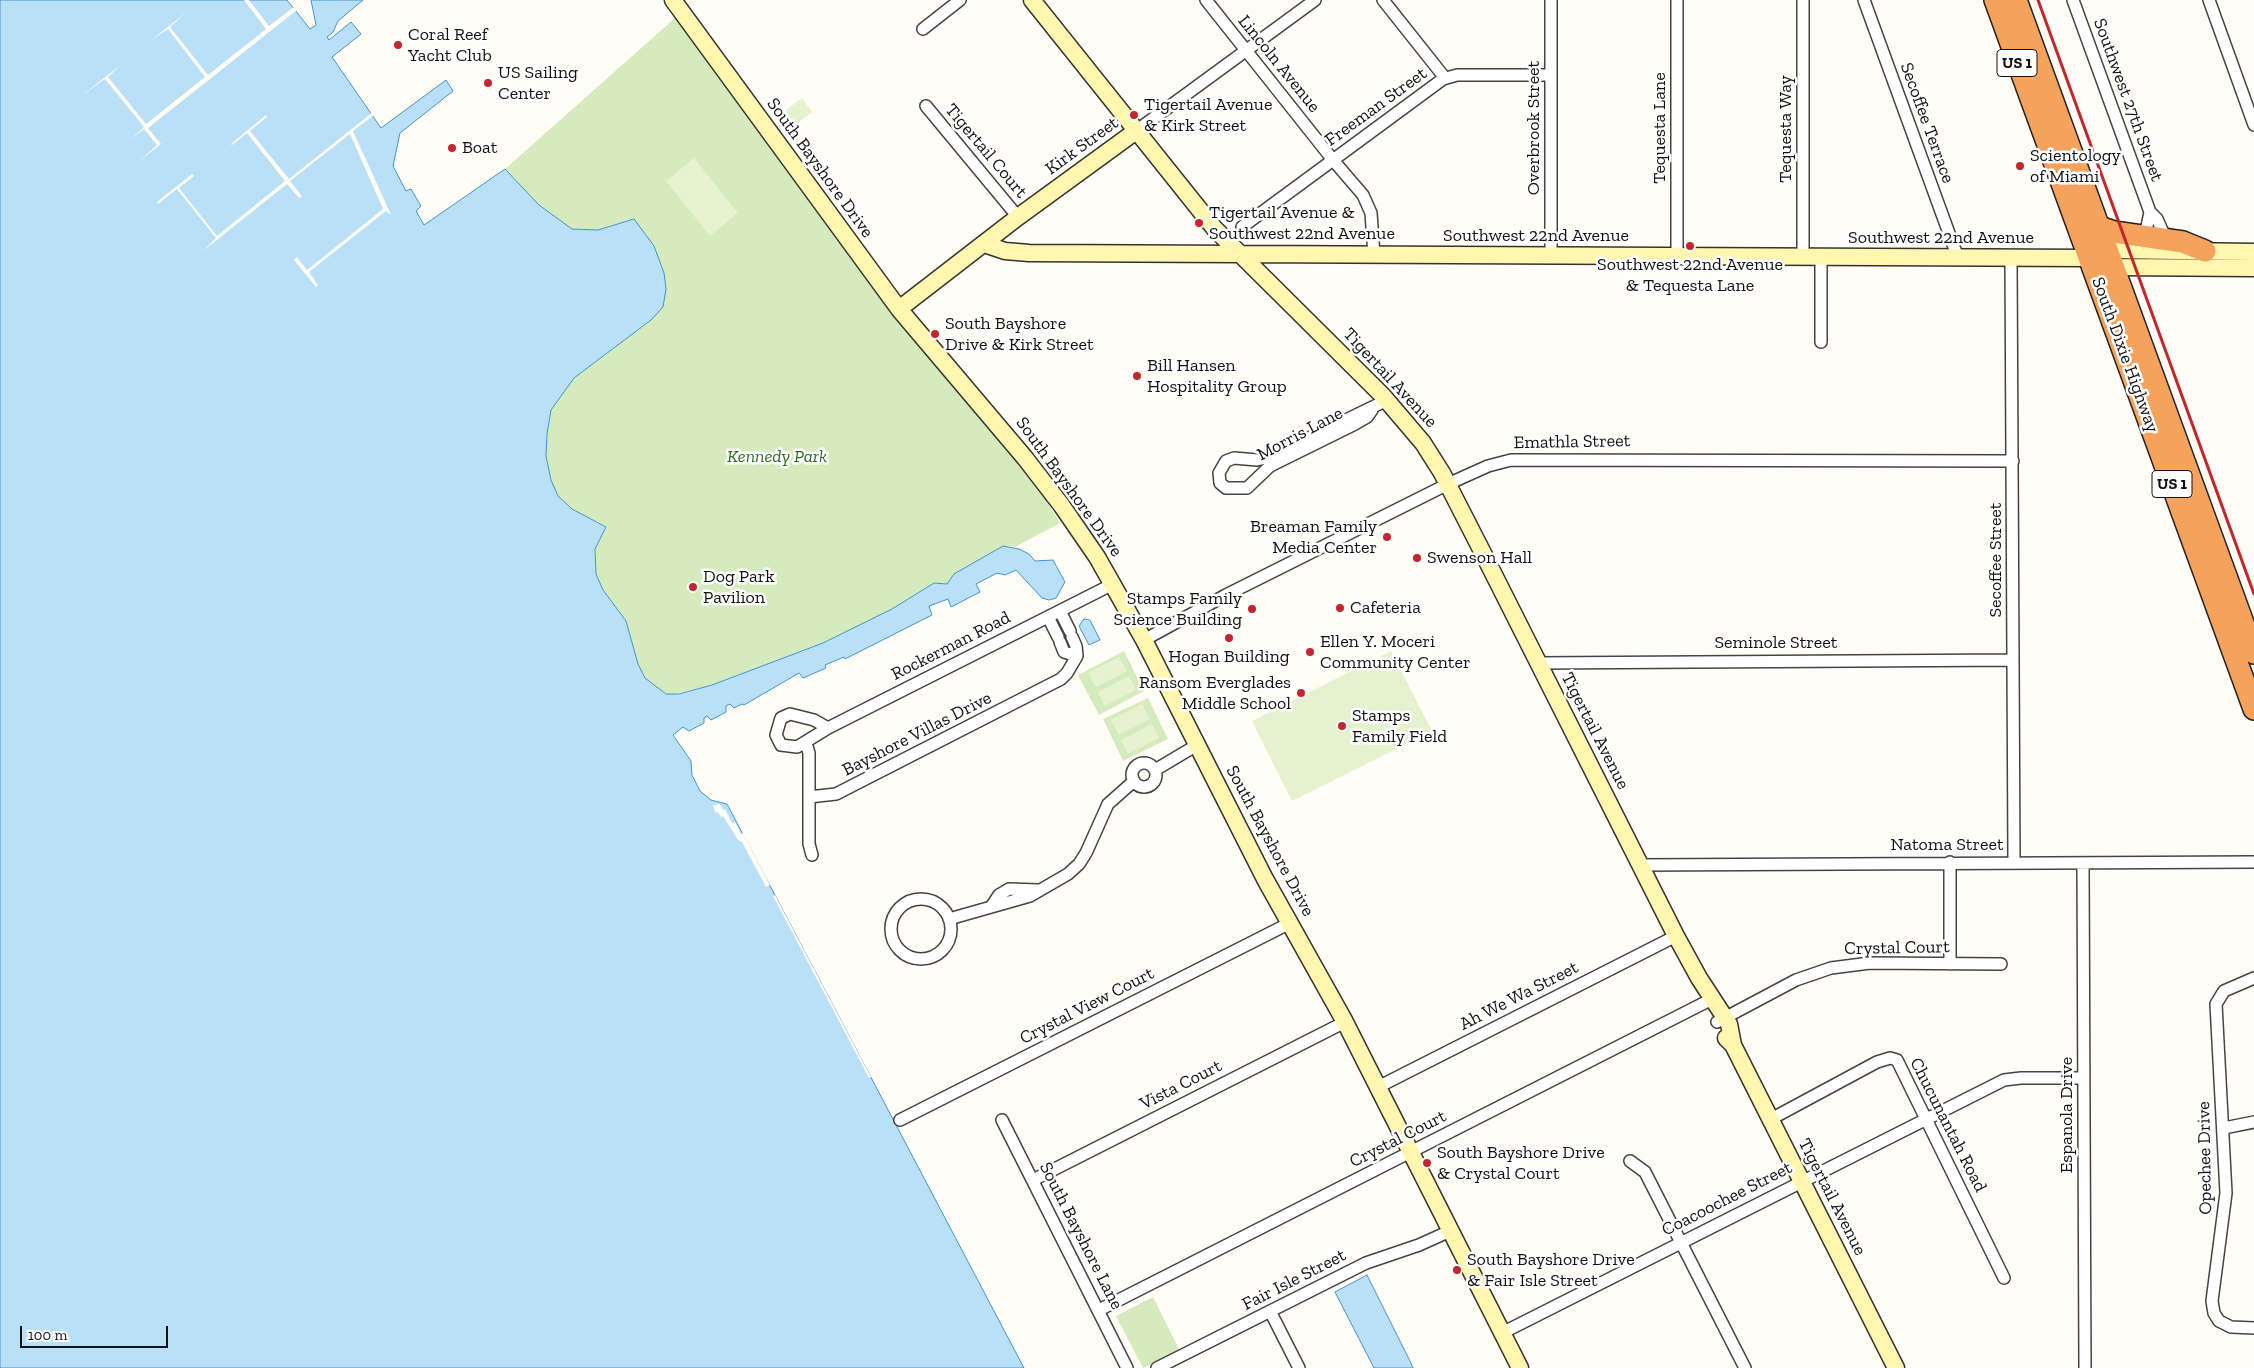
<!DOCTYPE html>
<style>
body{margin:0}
#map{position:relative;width:2254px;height:1368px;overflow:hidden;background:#fffdf5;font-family:"Zilla Slab",serif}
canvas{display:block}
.scale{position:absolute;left:20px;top:1326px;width:148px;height:22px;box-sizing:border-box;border:2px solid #111;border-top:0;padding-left:6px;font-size:15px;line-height:18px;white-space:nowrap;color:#111;-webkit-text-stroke:4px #fff;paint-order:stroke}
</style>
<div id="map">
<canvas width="2254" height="1368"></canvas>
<div class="scale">100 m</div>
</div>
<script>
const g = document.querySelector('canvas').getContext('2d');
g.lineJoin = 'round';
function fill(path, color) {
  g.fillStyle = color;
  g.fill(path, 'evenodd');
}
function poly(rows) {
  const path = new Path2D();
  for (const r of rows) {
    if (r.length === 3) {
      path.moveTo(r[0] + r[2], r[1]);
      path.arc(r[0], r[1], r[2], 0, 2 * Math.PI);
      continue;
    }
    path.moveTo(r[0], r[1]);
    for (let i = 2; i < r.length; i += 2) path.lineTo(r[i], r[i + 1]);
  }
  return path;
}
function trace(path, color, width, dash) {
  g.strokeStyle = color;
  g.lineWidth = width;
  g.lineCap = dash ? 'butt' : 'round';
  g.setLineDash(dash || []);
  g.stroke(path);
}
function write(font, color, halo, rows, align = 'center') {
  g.font = font + ' "Zilla Slab",serif';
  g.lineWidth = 5;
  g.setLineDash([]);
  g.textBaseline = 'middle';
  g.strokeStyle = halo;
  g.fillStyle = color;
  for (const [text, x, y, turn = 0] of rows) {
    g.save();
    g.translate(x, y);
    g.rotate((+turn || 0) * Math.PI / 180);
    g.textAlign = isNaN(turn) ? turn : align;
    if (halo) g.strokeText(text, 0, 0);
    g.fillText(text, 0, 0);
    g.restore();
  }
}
const green = poly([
 [675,18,958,390,1033,479,1060,523,1015,547,1008,546,947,584,934,583,893,609,823,643,712,685,671,695,659,690,645,678,638,664,626,621,603,590,596,574,595,549,606,527,572,509,558,496,551,480,546,456,547,434,551,410,574,378,609,352,634,219,598,230,572,229,539,205,505,169],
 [1124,651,1144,691,1099,715,1078,675],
 [1148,698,1168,739,1123,761,1103,719],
 [1153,1297,1180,1351,1143,1368,1116,1316]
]);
const pitch = poly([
 [802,98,812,112,792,127,782,113],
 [694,158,738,213,710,236,666,181],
 [1391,651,1432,731,1292,801,1252,721],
 [1119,657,1127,671,1096,687,1088,673],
 [1129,676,1136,690,1105,706,1098,692],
 [1142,704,1150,719,1119,735,1111,720],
 [1152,724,1159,738,1128,754,1121,740]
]);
const water = poly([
 [0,0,287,0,310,29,316,25,311,0,363,0,338,21,333,32,327,37,329,40,351,22,361,34,332,57,381,128,446,80,453,91,400,133,393,166,406,191,411,189,421,206,416,211,424,225,505,169,539,205,572,229,598,230,634,219,654,246,664,273,666,289,663,307,651,320,574,378,551,410,547,434,546,456,551,480,558,496,572,509,606,527,595,549,596,574,603,590,626,621,638,664,645,678,666,694,679,694,712,685,823,643,892,609,934,583,947,584,954,574,1003,546,1019,549,1029,554,1035,561,1053,560,1065,582,1056,598,1049,600,1042,598,1016,570,1005,575,997,573,976,584,980,592,951,607,948,599,929,606,932,615,845,659,844,657,825,665,826,668,803,678,799,673,744,705,742,704,734,708,730,704,726,706,726,712,711,720,707,716,704,718,704,723,689,731,683,727,673,735,691,761,692,775,700,791,711,800,727,804,1024,1368,0,1368,0,0],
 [1084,619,1090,620,1100,640,1089,645,1079,626,1084,619],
 [1367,1275,1409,1359,1413,1368,1374,1368,1335,1292,1367,1275]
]);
const pier = poly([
 [244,0,249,0,269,26,294,7,297,10,148,128,161,144,137,163,157,145,144,129,131,139,144,127,105,79,81,96,122,64,108,77,146,124,205,77,168,29,150,41,187,12,170,27,208,75,266,29],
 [373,112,374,115,353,131,391,215,386,211,309,272,318,285,316,287,294,260,297,257,307,270,383,209,350,134,290,181,302,196,299,198,287,184,203,251,216,238,177,189,158,204,157,202,192,174,194,176,179,188,217,236,285,181,247,133,232,145,231,144,266,115,267,117,250,131,289,179],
 [717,804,720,804,723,810,725,809,732,823,735,822,741,834,743,833,770,885,766,887,742,842,738,840,723,816,721,817,718,812,716,813,713,806],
 [775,895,871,1077,869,1078,773,896]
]);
const street = poly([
 [1206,0,1333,160,1363,195,1371,213,1374,255],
 [1383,0,1445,78],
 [1677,0,1677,257],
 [1803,0,1803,257],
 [1864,0,1958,258],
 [2073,0,2150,212,2145,236],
 [2209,0,2254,125],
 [923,29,960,0],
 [926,106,1018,217],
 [1136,131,1315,0],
 [2150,212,2157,219,2166,239],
 [1242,227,1443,79,1457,75,1551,75],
 [1551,255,1551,0],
 [2011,259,2014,862],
 [1821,342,1821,257],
 [1372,410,1367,417,1355,424,1270,466,1247,488,1226,488,1220,483,1219,473,1226,461,1234,458,1257,460,1270,457,1387,400],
 [1060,611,1070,631],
 [1048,617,1058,637],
 [1144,640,1226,595,1448,484,1488,466,1511,460,2013,461],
 [1060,642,1064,652,1077,656],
 [1538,663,2013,660],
 [828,728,814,720,790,714,781,718,776,735,781,745,797,747,828,728,1113,584],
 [806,743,809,753,809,797,836,794,1061,679,1067,673,1077,656,1076,646,1072,637],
 [1144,775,12],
 [1155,770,1197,745],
 [809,797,809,844,812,855],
 [2083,863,2085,1368],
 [1640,865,2254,862],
 [921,929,30],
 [991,907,999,895,1009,889,1038,890],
 [949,919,1030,896,1068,874,1079,864,1086,853,1108,804,1134,781],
 [1950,964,1950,862],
 [2254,978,2224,991,2216,1004,2226,1193,2212,1301,2214,1313,2219,1321,2231,1327,2254,1328],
 [1717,1022,1796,980,1831,968,1870,963,2001,964],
 [1378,1087,1676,936],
 [1771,1119,1877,1062,1890,1058,1897,1060,2004,1278],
 [900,1120,1290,923],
 [1002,1120,1127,1368],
 [2224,1128,2254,1122],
 [1630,1161,1645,1172,1745,1368],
 [1033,1180,1345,1022],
 [1099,1310,1712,999],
 [1270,1311,1299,1368],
 [1502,1333,2004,1080,2021,1078,2084,1078],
 [1157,1368,1366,1263,1419,1245,1450,1231]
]);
const secondary = poly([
 [673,0,899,309,1025,458,1062,506,1097,557,1144,640,1265,879,1345,1022,1520,1368],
 [1032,0,1215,229,1383,396,1423,443,1442,473,1487,561,1676,936,1699,978,1729,1024,1733,1045],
 [984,244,1005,251,1029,253,2089,258,2114,267,2254,268],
 [2098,254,2107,250,2254,252],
 [899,309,1018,217,1136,131],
 [1726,1038,1733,1045,1896,1368]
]);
const highway = poly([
 [1995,0,2254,709],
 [2016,0,2254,653],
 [2099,227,2114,232,2183,242,2205,251]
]);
const rail = poly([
 [2038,0,2254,594]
]);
const markers = [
 [398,45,5,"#c4262e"],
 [488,83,5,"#c4262e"],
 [1134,115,5,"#c4262e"],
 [452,148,5,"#c4262e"],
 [2020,166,5,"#c4262e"],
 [1199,223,5,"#c4262e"],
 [1690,246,5,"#c4262e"],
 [935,334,5,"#c4262e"],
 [1137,376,5,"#c4262e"],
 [1387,537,5,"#c4262e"],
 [1417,558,5,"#c4262e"],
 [693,587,5,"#c4262e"],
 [1340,608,5,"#c4262e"],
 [1252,609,5,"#c4262e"],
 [1229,638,5,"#c4262e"],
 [1310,652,5,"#c4262e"],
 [1301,693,5,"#c4262e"],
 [1342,726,5,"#c4262e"],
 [1427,1163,5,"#c4262e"],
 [1457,1270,5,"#c4262e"]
];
const shields = [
 [2017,63,40],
 [2172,484,40]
];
const shieldNames = [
 ["US 1",2017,63],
 ["US 1",2172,484]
];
const poiNames = [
 ["Coral Reef",408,35],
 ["Yacht Club",408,56],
 ["US Sailing",498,73],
 ["Center",498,94],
 ["Tigertail Avenue",1144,105],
 ["& Kirk Street",1144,126],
 ["Boat",462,148],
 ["Scientology",2030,156],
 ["of Miami",2030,177],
 ["Tigertail Avenue &",1209,213],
 ["Southwest 22nd Avenue",1209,234],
 ["Southwest 22nd Avenue",1690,265,"center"],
 ["& Tequesta Lane",1690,286,"center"],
 ["South Bayshore",945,324],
 ["Drive & Kirk Street",945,345],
 ["Bill Hansen",1147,366],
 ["Hospitality Group",1147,387],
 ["Breaman Family",1377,527,"right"],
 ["Media Center",1377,548,"right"],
 ["Swenson Hall",1427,558],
 ["Dog Park",703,577],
 ["Pavilion",703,598],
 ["Stamps Family",1242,599,"right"],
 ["Science Building",1242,620,"right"],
 ["Cafeteria",1350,608],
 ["Ellen Y. Moceri",1320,642],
 ["Community Center",1320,663],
 ["Hogan Building",1229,657,"center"],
 ["Ransom Everglades",1291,683,"right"],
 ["Middle School",1291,704,"right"],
 ["Stamps",1352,716],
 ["Family Field",1352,737],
 ["South Bayshore Drive",1437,1153],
 ["& Crystal Court",1437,1174],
 ["South Bayshore Drive",1467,1260],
 ["& Fair Isle Street",1467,1281]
];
const streetNames = [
 ["Lincoln Avenue",1279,64,51],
 ["Southwest 27th Street",2128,100,70],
 ["Freeman Street",1376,107,-36],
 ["Secoffee Terrace",1927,123,70],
 ["Overbrook Street",1534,128,-90],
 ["Tequesta Lane",1660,128,-90],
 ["Tequesta Way",1786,129,-90],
 ["Kirk Street",1082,146,-36],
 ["Tigertail Court",986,151,50],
 ["South Bayshore Drive",820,168,54],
 ["Southwest 22nd Avenue",1536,236],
 ["Southwest 22nd Avenue",1941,238],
 ["South Dixie Highway",2125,355,70],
 ["Tigertail Avenue",1390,378,47],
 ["Morris Lane",1300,434,-28],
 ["Emathla Street",1572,442,-1],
 ["South Bayshore Drive",1069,487,54],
 ["Secoffee Street",1996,560,-90],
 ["Seminole Street",1776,643],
 ["Rockerman Road",951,646,-27],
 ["Tigertail Avenue",1595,731,63],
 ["Bayshore Villas Drive",917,734,-27],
 ["South Bayshore Drive",1270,841,62],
 ["Natoma Street",1947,845],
 ["Crystal Court",1897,948,-1],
 ["Ah We Wa Street",1519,996,-27],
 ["Crystal View Court",1087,1006,-27],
 ["Vista Court",1181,1085,-27],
 ["Espanola Drive",2067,1115,-90],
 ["Chucunantah Road",1948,1125,63],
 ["Crystal Court",1398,1139,-27],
 ["Opechee Drive",2205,1158,-91],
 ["Tigertail Avenue",1832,1197,63],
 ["Coacoochee Street",1727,1199,-27],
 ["South Bayshore Lane",1081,1236,63],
 ["Fair Isle Street",1294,1280,-27]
];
const parkNames = [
 ["Kennedy Park",777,457]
];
fill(green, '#d5ebbd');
fill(pitch, '#e6f2cf');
fill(water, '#b9e0f7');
trace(water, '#3f96cf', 1);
fill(pier, '#fffdf5');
trace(street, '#444', 14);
trace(secondary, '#333', 19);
trace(highway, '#222', 24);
trace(street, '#fff', 11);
trace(secondary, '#fff6b0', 16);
trace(highway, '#f5a25d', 21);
trace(rail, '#c4262e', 3);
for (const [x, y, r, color] of markers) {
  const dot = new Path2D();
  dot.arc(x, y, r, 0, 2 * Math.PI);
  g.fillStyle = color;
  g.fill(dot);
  trace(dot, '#fff', 2);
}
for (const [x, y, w] of shields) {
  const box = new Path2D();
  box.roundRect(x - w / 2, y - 13.5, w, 27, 4);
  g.fillStyle = '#fff';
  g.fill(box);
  trace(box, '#111', 1);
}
write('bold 16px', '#111', null, shieldNames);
write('18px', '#111', '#fff', poiNames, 'left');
write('18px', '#111', '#fff', streetNames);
write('italic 18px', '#2f6b1f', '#fff', parkNames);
</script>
